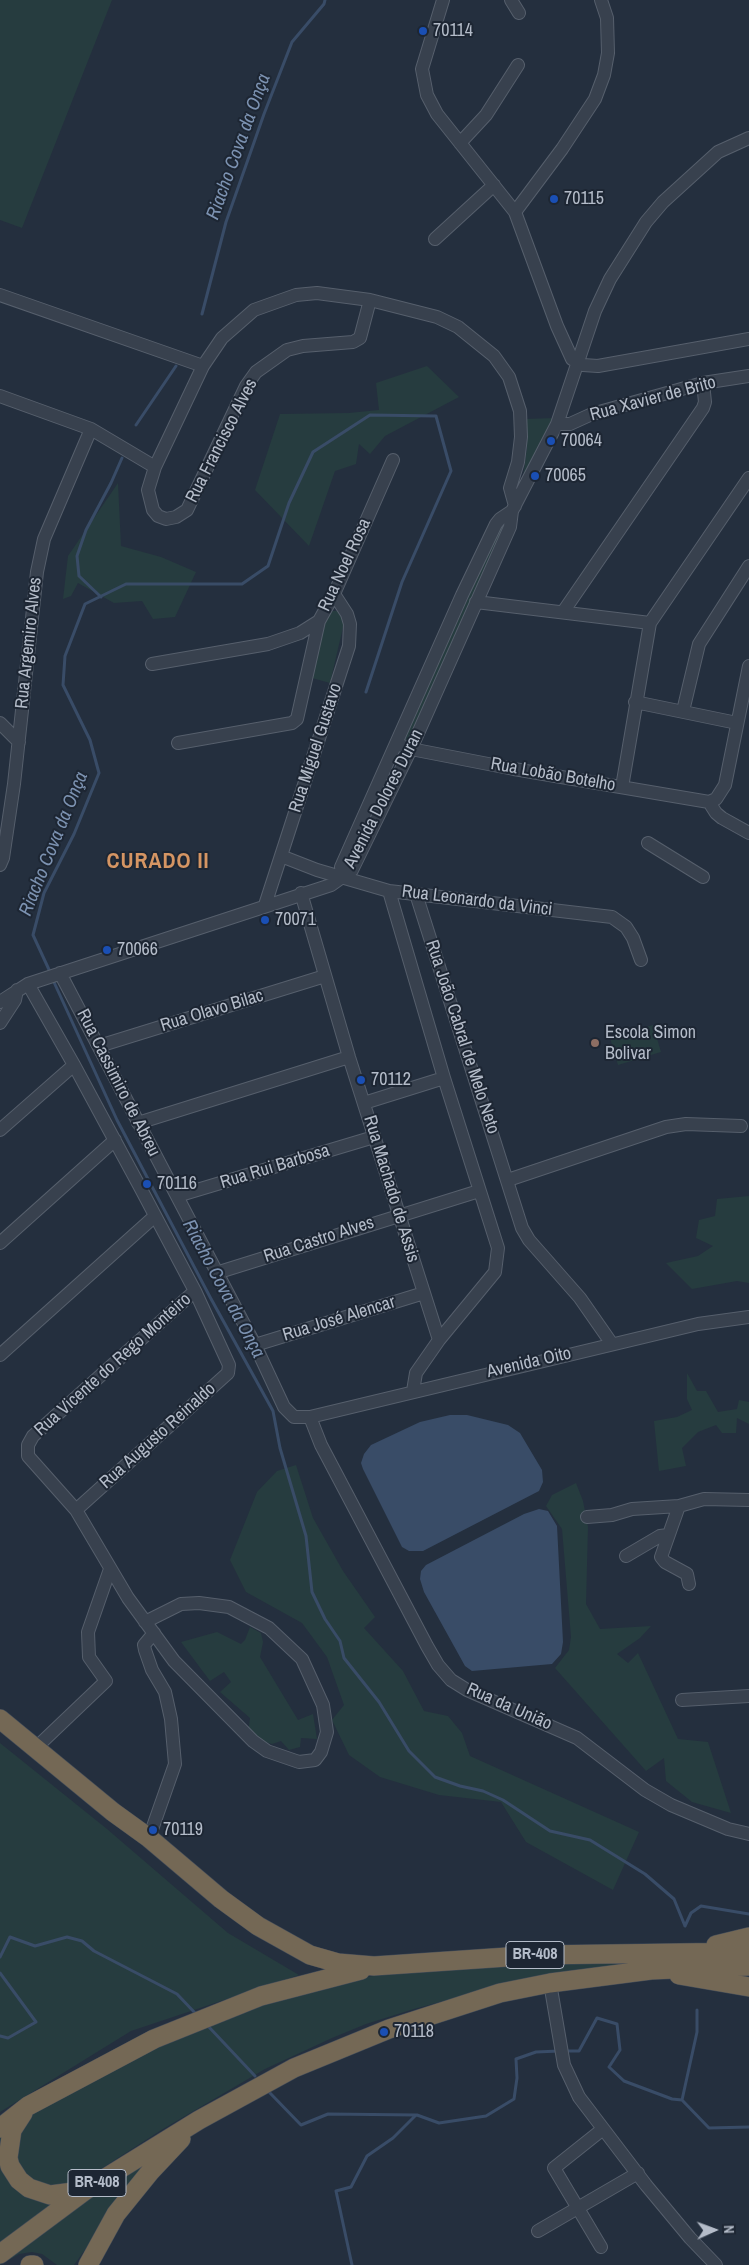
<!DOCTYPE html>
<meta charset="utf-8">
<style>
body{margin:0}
#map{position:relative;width:749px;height:2265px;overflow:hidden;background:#242f3e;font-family:"Archivo Narrow",sans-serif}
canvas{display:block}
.north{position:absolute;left:689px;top:2205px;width:50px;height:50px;-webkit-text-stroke:4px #1d2633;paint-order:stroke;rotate:88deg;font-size:14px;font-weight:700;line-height:20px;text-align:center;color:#b4bcc9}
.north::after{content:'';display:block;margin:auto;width:18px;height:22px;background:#b4bcc9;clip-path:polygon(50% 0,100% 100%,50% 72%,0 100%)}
</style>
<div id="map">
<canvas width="749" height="2265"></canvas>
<div class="north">N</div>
</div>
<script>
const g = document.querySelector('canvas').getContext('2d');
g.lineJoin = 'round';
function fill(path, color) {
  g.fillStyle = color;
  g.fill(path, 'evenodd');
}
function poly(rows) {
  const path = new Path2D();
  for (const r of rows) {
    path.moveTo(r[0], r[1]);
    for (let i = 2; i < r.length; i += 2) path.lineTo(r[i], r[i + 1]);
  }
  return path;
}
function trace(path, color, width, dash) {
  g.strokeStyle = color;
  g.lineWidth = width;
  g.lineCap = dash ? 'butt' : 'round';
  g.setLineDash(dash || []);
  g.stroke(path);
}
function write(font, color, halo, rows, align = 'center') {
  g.font = font + ' "Archivo Narrow",sans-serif';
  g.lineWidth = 4;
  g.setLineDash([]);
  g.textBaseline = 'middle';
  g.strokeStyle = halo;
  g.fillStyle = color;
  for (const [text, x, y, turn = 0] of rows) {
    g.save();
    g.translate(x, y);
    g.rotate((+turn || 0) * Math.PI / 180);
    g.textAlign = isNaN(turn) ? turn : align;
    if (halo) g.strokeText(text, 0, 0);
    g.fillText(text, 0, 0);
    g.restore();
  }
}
const green = poly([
 [0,0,112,0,22,228,0,220],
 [427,366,459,397,385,436,370,454,359,444,356,464,335,471,309,546,255,490,280,414,349,413,379,410,376,383],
 [556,418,523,478,527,447,524,419],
 [118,483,121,546,161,557,196,572,175,617,153,619,142,601,114,603,78,583,71,596,63,599,68,556],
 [507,519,408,743,404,741,503,520],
 [333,611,340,611,344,623,330,683,312,678,327,615],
 [653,1025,661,1052,618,1065,610,1038],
 [749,1196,749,1283,737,1281,692,1289,666,1263,698,1256,713,1246,696,1238,699,1220,715,1216,717,1199],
 [687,1373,697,1391,706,1391,718,1412,737,1409,739,1400,749,1402,749,1424,737,1418,736,1433,722,1433,716,1425,698,1432,682,1448,686,1466,659,1471,654,1421,677,1417,692,1410,687,1399],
 [296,1465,313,1518,343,1571,375,1617,364,1628,403,1671,424,1711,448,1716,462,1733,470,1756,639,1832,613,1890,526,1842,501,1802,439,1795,380,1777,349,1755,332,1720,344,1705,327,1657,302,1623,246,1592,230,1560,257,1492,277,1471],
 [576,1483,583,1501,588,1527,586,1604,600,1629,651,1626,640,1638,617,1654,628,1663,638,1653,678,1739,708,1742,731,1813,692,1802,666,1781,664,1758,646,1771,555,1668,569,1650,571,1637,562,1529,546,1506,552,1495],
 [250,1627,261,1633,263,1642,260,1657,298,1720,313,1714,317,1739,301,1738,300,1747,289,1750,281,1741,272,1744,253,1738,248,1733,250,1718,220,1692,231,1682,224,1672,210,1681,181,1642,217,1632,241,1644,245,1640],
 [0,1743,107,1829,228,1933,299,1975,131,2031,0,2112],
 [619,1959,620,1965,511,1983,414,2009,366,2024,332,2038,265,2069,163,2129,68,2190,53,2190,26,2177,20,2168,14,2141,25,2118,91,2077,195,2029,313,1986,373,1976,455,1968],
 [7,2126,0,2155,60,2201,0,2245,0,2132],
 [157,2158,120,2201,74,2265,57,2265,42,2254,32,2252,19,2254,0,2265,0,2259,91,2192]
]);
const water = poly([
 [450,1415,467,1415,508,1425,520,1433,542,1470,543,1482,539,1491,423,1551,409,1551,402,1547,363,1469,361,1463,364,1454,371,1445,420,1422],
 [539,1509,548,1511,557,1526,563,1642,561,1654,552,1664,472,1671,465,1666,424,1592,420,1579,421,1571,426,1565,524,1514]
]);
const stream = poly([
 [202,314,226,222,264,114,292,42,324,4,325,0],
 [136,425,176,366],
 [101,597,79,576,77,556,86,530,111,483,122,458],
 [51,974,33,935,44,893,74,834,99,773,90,740,63,685,65,656,85,604,126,584,242,584,268,566,289,503,313,452,370,415,436,416,451,471,402,582,366,692],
 [53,980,117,1120,210,1297,273,1411,280,1448,306,1536,312,1592,325,1619,340,1641,344,1658,379,1702,409,1751,435,1777,460,1786,483,1791,503,1800,550,1831,590,1840,645,1874,674,1899,685,1926],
 [685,1926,691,1913,701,1906,749,1914],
 [0,1957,10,1937,35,1946,67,1937,82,1941,94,1951,177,1994,196,2014],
 [0,1973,36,2022,8,2038,0,2036],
 [208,2026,255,2076],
 [566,2051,579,2051,597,2018,617,2024,620,2050,609,2067,624,2081,672,2099,682,2100],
 [270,2093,301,2125,328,2114,417,2115,439,2123,486,2116,514,2099,517,2078,516,2059,536,2052,559,2051],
 [682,2100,697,2032,697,2010],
 [682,2100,709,2128,749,2127],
 [352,2265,336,2191,351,2187,367,2156,393,2138,416,2115]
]);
const minor = poly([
 [443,0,422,69,427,95,437,114,515,212,557,326,572,359,583,365,598,366,749,339],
 [511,0,519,13],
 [460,143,486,115,518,65],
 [515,212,562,149,595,99,604,75,608,53,607,18,601,0],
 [435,239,494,185],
 [0,295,203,366],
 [370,300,360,338,353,342,303,346,287,350,256,372,246,386,187,510,176,517,166,519,158,516,153,510,148,490,155,467,203,366,222,338,254,310,296,295,317,293,370,300,437,317,458,327,494,356,509,377,520,411,521,437,518,462,510,488,515,506],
 [0,396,91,429,155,467],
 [557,424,570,424,592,414,703,383,749,376],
 [476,602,650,623],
 [563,612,703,408,705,402,703,383],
 [152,664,268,644,300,633,319,621,334,594,393,460],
 [635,702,737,723],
 [683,711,699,644,749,566],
 [0,723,19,742],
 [178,743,292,723,297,719,319,621],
 [397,744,411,749,514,769,709,802,716,799,725,785,749,666],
 [622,787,650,623,749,478],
 [709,802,716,813,722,818,749,833],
 [648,843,703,877],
 [281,856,317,870,389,891,612,917,626,927,633,938,641,960],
 [0,865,3,858,14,784,37,572,44,539,91,429],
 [344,876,341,867,462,595,496,524,500,519,512,511],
 [389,891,444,1078,498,1248,495,1272,439,1340,416,1373,413,1391],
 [301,893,349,1057,439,1340],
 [416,894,522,1228,529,1240,580,1298,612,1344],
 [265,905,349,646,350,624,347,614,334,594],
 [60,973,255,1345,284,1407,294,1417,310,1417,698,1324,749,1317],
 [28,984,74,1065,141,1189,195,1291,229,1365,228,1373,76,1510],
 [0,1002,28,984,331,885,352,870,411,749,510,527,512,511,557,424,595,311,610,279,646,222,663,202,718,152,749,138],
 [0,1023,15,1000,17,990],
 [99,1046,325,976],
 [364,1103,444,1078],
 [138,1123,349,1057],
 [0,1130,74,1065],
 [508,1180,666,1127,686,1124,741,1126],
 [177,1196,374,1137],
 [0,1243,115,1140],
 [216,1273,479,1191],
 [255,1345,424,1293],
 [0,1355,155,1216],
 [310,1417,321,1445,427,1646,438,1665,451,1680,467,1690,577,1738,645,1790,671,1805,728,1829,749,1834],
 [679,1506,661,1557,665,1562,687,1574,689,1584],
 [587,1517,612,1515,632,1509,679,1506,704,1499,749,1500],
 [626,1556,660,1536,668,1535],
 [145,1622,181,1604,199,1603,229,1607,269,1628,302,1659,323,1705,327,1732,321,1752,315,1760,299,1762,267,1751,253,1741,174,1661,128,1598,76,1510,28,1456,28,1445,33,1436,195,1291],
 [682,1700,749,1696],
 [42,1742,106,1681,89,1657,88,1632,110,1569],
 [149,1838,175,1764,171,1719,165,1692,152,1670,145,1650,144,1645,154,1633],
 [550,1983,564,2065,579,2097,646,2185,690,2238,716,2265],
 [538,2231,638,2173],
 [601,2247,554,2168,603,2129]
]);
const highway = poly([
 [0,1719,113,1812,149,1838,221,1899,258,1926,310,1955,338,1963,374,1966,537,1955,749,1952],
 [716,1945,749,1937],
 [679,1975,749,1987],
 [23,2113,12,2130,8,2158,10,2166,19,2180,29,2188,50,2195,81,2191],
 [0,2128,28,2106,154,2039,261,1996,361,1970],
 [0,2254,86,2190,199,2120,294,2068,389,2029,500,1993,550,1983,651,1970,749,1966],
 [30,2265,34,2265],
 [88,2265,116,2214,150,2172,181,2139]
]);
const markers = [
 [423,31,5,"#1a4fb4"],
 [554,199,5,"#1a4fb4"],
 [551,441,5,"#1a4fb4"],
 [535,476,5,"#1a4fb4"],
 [265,920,5,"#1a4fb4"],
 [107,950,5,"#1a4fb4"],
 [595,1043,5,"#8d6e63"],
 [361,1080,5,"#1a4fb4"],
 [147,1184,5,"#1a4fb4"],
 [153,1830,5,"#1a4fb4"],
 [384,2032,5,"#1a4fb4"]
];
const shields = [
 [535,1955,58],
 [97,2183,58]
];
const shieldNames = [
 ["BR-408",535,1955],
 ["BR-408",97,2183]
];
const poiNames = [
 ["70114",433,31],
 ["70115",564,199],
 ["70064",561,441],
 ["70065",545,476],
 ["70071",275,920],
 ["70066",117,950],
 ["Escola Simon",605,1033],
 ["Bolivar",605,1054],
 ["70112",371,1080],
 ["70116",157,1184],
 ["70119",163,1830],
 ["70118",394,2032]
];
const streetNames = [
 ["Rua Xavier de Brito",653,399,-15],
 ["Rua Francisco Alves",222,441,-63],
 ["Rua Noel Rosa",345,565,-65],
 ["Rua Argemiro Alves",29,643,-84],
 ["Rua Miguel Gustavo",316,748,-72],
 ["Rua Lobão Botelho",553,775,10],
 ["Avenida Dolores Duran",384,799,-63],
 ["Rua Leonardo da Vinci",477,901,7],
 ["Rua Olavo Bilac",212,1011,-17],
 ["Rua João Cabral de Melo Neto",462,1037,72],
 ["Rua Cassimiro de Abreu",118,1083,63],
 ["Rua Rui Barbosa",275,1167,-17],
 ["Rua Machado de Assis",391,1189,73],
 ["Rua Castro Alves",319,1240,-18],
 ["Rua José Alencar",339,1319,-17],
 ["Avenida Oito",529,1363,-13],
 ["Rua Vicente do Rego Monteiro",113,1365,-42],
 ["Rua Augusto Reinaldo",158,1436,-42],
 ["Rua da União",509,1707,24]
];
const waterNames = [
 ["Riacho Cova da Onça",239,147,-70],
 ["Riacho Cova da Onça",54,844,-68],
 ["Riacho Cova da Onça",223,1289,62]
];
const districtNames = [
 ["CURADO II",158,862]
];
fill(green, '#263c3f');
fill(water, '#394c67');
trace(stream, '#394c67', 3);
trace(minor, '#565f6c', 14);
trace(highway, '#434c59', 20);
trace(minor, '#38414e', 12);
trace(highway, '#746855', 19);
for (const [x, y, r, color] of markers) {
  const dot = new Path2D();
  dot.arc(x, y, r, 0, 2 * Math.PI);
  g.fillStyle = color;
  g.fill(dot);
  trace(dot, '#1d2633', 2);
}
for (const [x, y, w] of shields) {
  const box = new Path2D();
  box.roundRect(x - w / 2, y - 13.5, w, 27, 4);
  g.fillStyle = '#1d2633';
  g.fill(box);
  trace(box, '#b4bcc9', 1);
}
write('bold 16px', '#b4bcc9', null, shieldNames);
write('18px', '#b4bcc9', '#1d2633', poiNames, 'left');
write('18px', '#b4bcc9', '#1d2633', streetNames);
write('italic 19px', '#7c92b1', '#1d2633', waterNames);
g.letterSpacing = '1px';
write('bold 22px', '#d59563', '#1d2633', districtNames);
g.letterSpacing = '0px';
</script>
